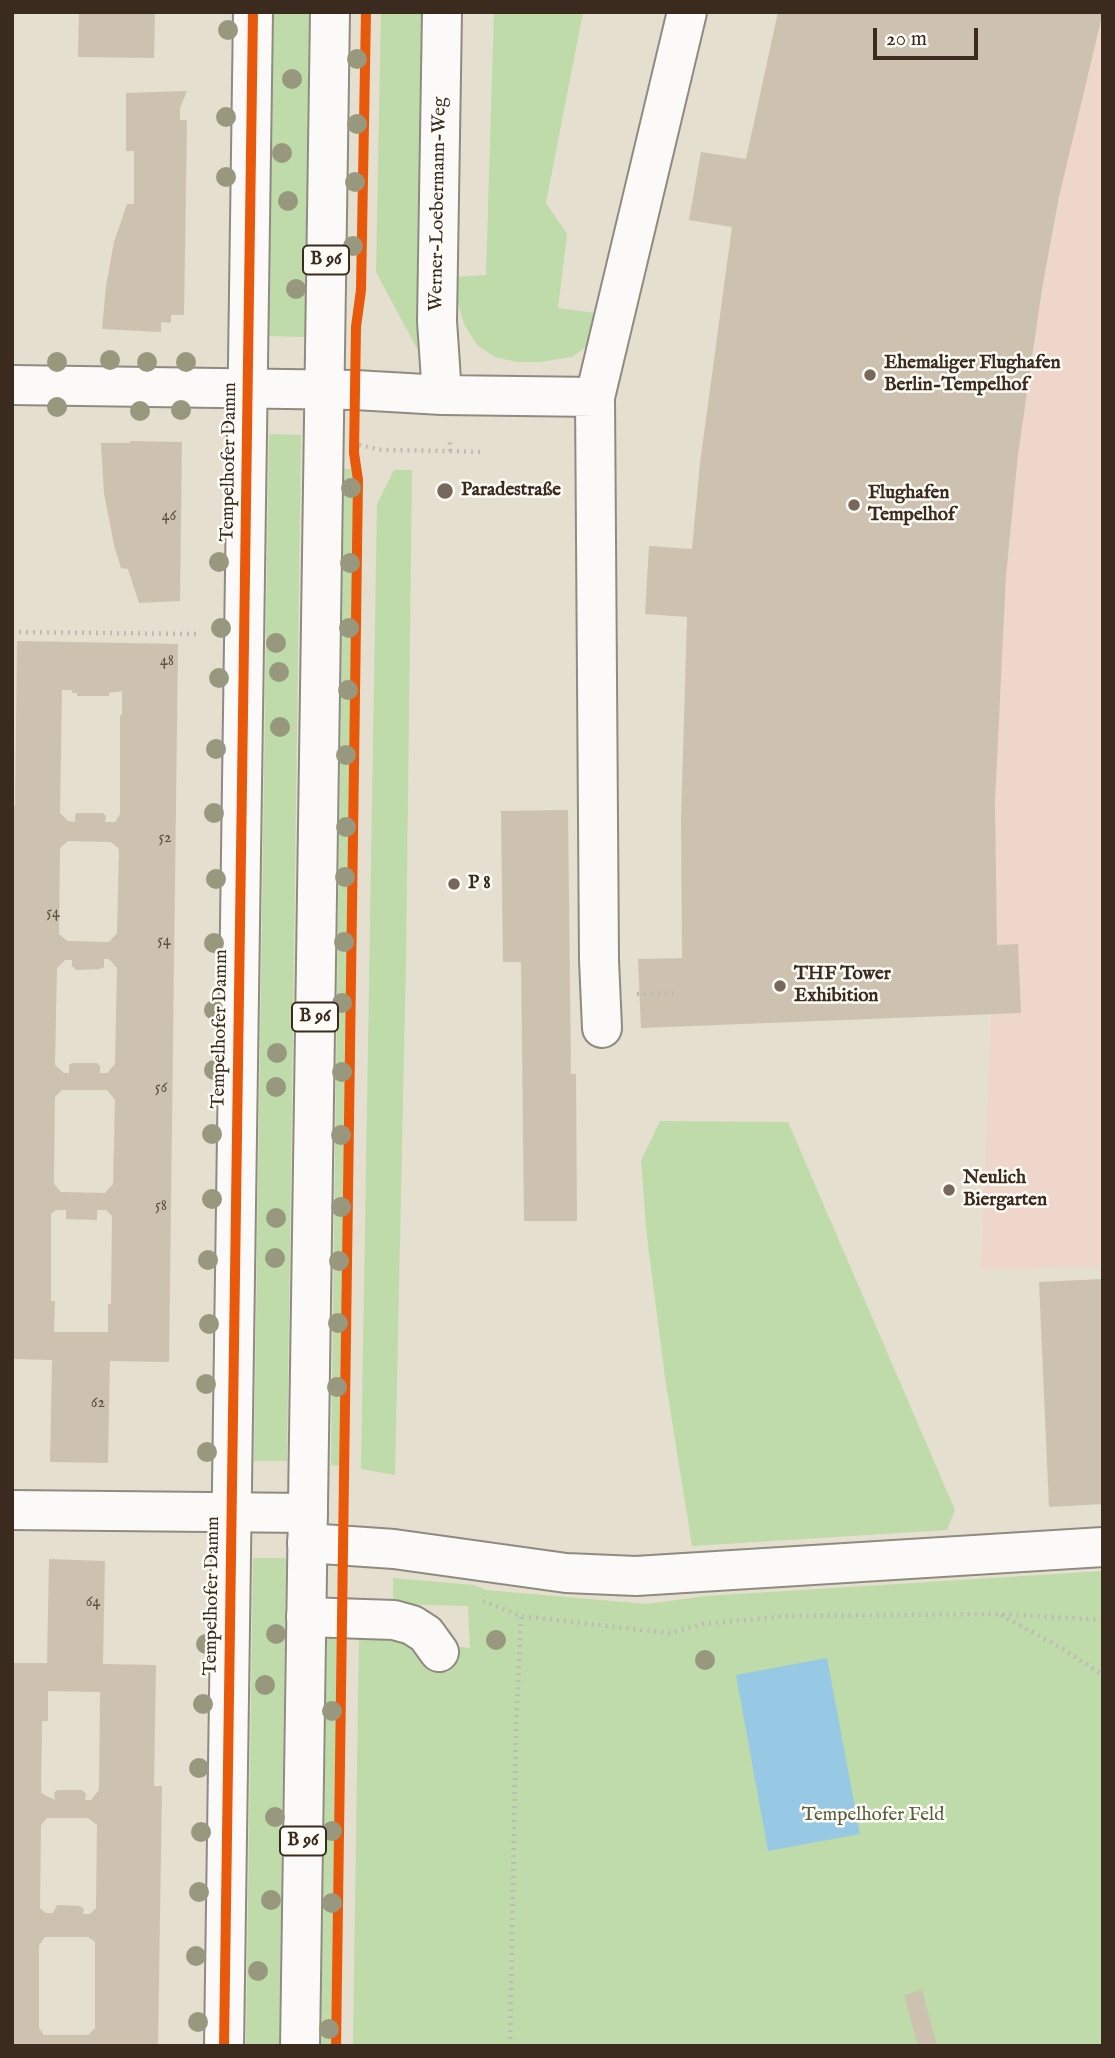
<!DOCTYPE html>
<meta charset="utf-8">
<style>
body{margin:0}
#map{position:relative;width:1115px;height:2058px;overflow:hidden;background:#e4dfce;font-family:"IM FELL English",serif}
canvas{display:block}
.frame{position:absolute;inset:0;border:14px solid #3b2a1e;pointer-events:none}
.scale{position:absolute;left:873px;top:28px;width:105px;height:32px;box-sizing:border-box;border:4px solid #3b2a1e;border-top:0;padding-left:9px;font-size:21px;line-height:24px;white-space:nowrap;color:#3b2a1e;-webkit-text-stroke:5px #fdfcf7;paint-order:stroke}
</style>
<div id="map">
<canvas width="1115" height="2058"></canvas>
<div class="frame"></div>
<div class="scale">20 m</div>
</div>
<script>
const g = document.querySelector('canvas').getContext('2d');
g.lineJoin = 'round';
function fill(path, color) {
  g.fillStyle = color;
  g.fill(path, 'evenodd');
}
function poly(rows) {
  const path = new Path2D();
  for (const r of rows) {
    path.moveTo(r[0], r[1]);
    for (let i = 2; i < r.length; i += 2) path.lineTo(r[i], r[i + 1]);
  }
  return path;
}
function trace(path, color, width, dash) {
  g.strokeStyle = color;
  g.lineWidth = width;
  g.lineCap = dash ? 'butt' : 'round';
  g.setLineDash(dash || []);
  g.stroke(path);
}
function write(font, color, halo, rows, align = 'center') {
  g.font = font + ' "IM FELL English",serif';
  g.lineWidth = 5;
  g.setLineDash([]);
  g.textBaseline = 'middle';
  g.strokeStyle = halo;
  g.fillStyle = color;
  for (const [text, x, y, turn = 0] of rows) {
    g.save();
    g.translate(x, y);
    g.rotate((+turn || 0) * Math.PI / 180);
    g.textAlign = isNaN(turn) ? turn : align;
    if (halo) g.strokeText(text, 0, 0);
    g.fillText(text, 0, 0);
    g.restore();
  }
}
const built = poly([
 [1103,14,1103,1266,981,1270,991,1014,1017,944,997,945,995,802,1006,576,1018,455,1042,289,1073,132]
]);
const green = poly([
 [273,12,309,12,305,337,268,336],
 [381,12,424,12,421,356,376,272],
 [494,12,583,12,546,203,567,234,558,308,609,315,601,336,572,357,540,362,517,362,495,357,477,345,464,324,457,300,455,277,486,275],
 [269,434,301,435,287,1461,254,1461],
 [344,469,354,469,341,1466,331,1465,331,1462],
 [394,470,412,470,406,958,395,1475,361,1469,377,504],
 [660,1121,788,1122,955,1510,947,1530,692,1546,665,1377,647,1237,641,1161],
 [253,1558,286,1558,279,2046,246,2046],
 [1103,1571,1103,2046,353,2046,359,1635,470,1648,468,1606,393,1604,393,1578,474,1585,486,1590,647,1604,706,1596],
 [337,1635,331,2046,321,2046,327,1636]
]);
const water = poly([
 [827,1658,860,1834,768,1851,736,1675]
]);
const building = poly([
 [79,12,155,13,154,58,78,57],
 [778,12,1103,12,1059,197,1042,289,1018,455,1006,576,995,802,997,945,1018,944,1021,1013,641,1028,638,959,682,958,681,818,687,617,645,614,649,546,692,549,700,463,732,227,689,220,701,152,746,159],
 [187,91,180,108,180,120,187,120,184,315,171,315,171,323,161,322,161,332,102,329,106,286,114,242,127,204,134,204,134,151,126,151,126,93],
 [130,441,182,442,180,601,139,603,128,569,121,568,114,545,104,493,101,443,130,443],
 [17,641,178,644,169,1362,110,1361,108,1463,50,1462,52,1360,12,1359,12,806,15,806],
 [62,690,72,690,72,693,77,693,77,696,109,696,109,693,122,691,122,715,120,715,120,814,115,822,105,822,106,816,103,813,77,813,75,815,75,822,68,821,60,813],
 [68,841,111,842,119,849,117,933,109,942,67,941,59,934,60,848],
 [104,959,109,959,117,968,115,1064,107,1073,100,1073,100,1066,97,1063,72,1063,69,1065,69,1073,64,1073,55,1065,57,968,65,960,72,960,72,966,76,970,100,969,104,967],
 [62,1090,107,1090,115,1100,113,1184,105,1193,61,1192,54,1184,55,1097],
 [56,1210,66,1210,66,1219,97,1220,97,1210,106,1210,112,1216,111,1304,108,1304,108,1332,54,1332,55,1301,51,1301,51,1214],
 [568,810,571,1074,576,1074,577,1221,524,1221,521,962,503,962,501,811],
 [1103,1279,1103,1504,1049,1507,1039,1282],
 [49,1559,105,1561,103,1664,156,1665,154,1786,162,1786,158,2046,12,2046,12,1663,47,1663],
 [48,1691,100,1692,99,1790,91,1800,85,1800,86,1794,82,1790,57,1790,54,1793,55,1800,41,1793,42,1721,48,1721],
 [47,1818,88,1818,97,1825,96,1908,90,1914,83,1914,84,1909,80,1906,57,1905,53,1913,46,1913,40,1908,41,1825],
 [45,1937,88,1937,95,1942,95,2028,88,2035,44,2035,39,2028,39,1945],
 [922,1990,937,2046,918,2046,904,1995]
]);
const path = poly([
 [359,445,382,450,450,451,450,439],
 [450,451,480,452],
 [12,632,198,634],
 [637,994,675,993],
 [483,1601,521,1616,669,1633,704,1624,787,1616,1000,1614,1103,1620],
 [1001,1615,1063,1649,1103,1675],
 [510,2046,516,1727,521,1616]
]);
const minor = poly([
 [442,12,437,321,442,395],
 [12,385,355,390,442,395,595,397,687,12],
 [595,397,599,960,602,1028],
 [12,1510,308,1513],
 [307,1543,394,1549,566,1573,636,1576,1103,1547],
 [306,1617,394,1620,412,1625,426,1634,439,1652]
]);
const major = poly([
 [224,2046,253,12],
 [300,2046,330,12]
]);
const cycleway = poly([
 [224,2046,253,12],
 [336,2046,358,480,354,453,356,327,361,290,366,12]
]);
const trees = [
 [228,30],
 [357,59],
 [292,79],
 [226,117],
 [357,124],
 [282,153],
 [226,177],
 [355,182],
 [288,201],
 [353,246],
 [296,289],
 [110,360],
 [57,362],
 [147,362],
 [186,362],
 [57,407],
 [181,410],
 [140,411],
 [351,488],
 [219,562],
 [350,563],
 [221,628],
 [349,628],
 [276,643],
 [279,672],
 [219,678],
 [348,690],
 [280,727],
 [216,749],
 [346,755],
 [214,813],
 [346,827],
 [345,877],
 [216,879],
 [344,942],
 [214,943],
 [342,1003],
 [214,1010],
 [277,1053],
 [214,1070],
 [342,1072],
 [276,1087],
 [212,1134],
 [341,1135],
 [212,1199],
 [341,1207],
 [276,1218],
 [275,1258],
 [208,1260],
 [339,1261],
 [338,1323],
 [209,1324],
 [206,1384],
 [337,1387],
 [207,1452],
 [276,1634],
 [496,1640],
 [206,1644],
 [705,1660],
 [265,1685],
 [203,1704],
 [332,1711],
 [199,1768],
 [275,1817],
 [332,1831],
 [201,1832],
 [199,1892],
 [271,1900],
 [332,1903],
 [196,1956],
 [258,1971],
 [198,2022],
 [329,2029]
];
const markers = [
 [870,375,7,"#76695c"],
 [445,491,9,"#76695c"],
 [854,505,7,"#76695c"],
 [454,884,7,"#76695c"],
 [780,986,7,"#76695c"],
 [949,1190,7,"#76695c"]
];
const numberNames = [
 ["46",169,517],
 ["48",167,662],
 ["52",165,839],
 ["54",53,914],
 ["54",164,942],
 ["56",161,1089],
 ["58",161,1207],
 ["62",98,1404],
 ["64",93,1603]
];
const shields = [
 [326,260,46],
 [315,1017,46],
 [303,1841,46]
];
const shieldNames = [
 ["B 96",326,260],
 ["B 96",315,1017],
 ["B 96",303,1841]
];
const streetNames = [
 ["Werner-Loebermann-Weg",439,204,-89],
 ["Tempelhofer Damm",230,462,-89],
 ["Tempelhofer Damm",221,1029,-89],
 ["Tempelhofer Damm",213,1596,-89]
];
const poiNames = [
 ["Ehemaliger Flughafen",884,364],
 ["Berlin-Tempelhof",884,386],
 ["Paradestraße",461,491],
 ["Flughafen",868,494],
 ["Tempelhof",868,516],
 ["P 8",468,884],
 ["THF Tower",794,975],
 ["Exhibition",794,997],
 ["Neulich",963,1179],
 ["Biergarten",963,1201]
];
const parkNames = [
 ["Tempelhofer Feld",873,1816]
];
fill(built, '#eed7ca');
fill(green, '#bedba9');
fill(water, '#97c9e5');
fill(building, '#cdc2b0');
trace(minor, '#908b80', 42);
trace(major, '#908b80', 42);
trace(path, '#bebbb7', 4.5, [2, 5]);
trace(minor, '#fbfaf8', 38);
trace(major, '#fbfaf8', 38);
trace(cycleway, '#e8590c', 10);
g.fillStyle = '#98987f';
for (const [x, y] of trees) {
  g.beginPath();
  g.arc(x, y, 10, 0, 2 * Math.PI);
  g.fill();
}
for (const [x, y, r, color] of markers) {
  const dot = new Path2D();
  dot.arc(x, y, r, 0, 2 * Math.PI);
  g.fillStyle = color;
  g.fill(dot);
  trace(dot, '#fdfcf7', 2.5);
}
write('16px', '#605042', null, numberNames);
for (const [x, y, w] of shields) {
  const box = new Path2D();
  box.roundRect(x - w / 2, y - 14.5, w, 29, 5);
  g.fillStyle = '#fdfcf7';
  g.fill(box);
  trace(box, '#3b2a1e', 2);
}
write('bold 18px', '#3b2a1e', null, shieldNames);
write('19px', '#3b2a1e', '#fdfcf7', streetNames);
write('bold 19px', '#3b2a1e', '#fdfcf7', poiNames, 'left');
write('19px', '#595e3f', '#fdfcf7', parkNames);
</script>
